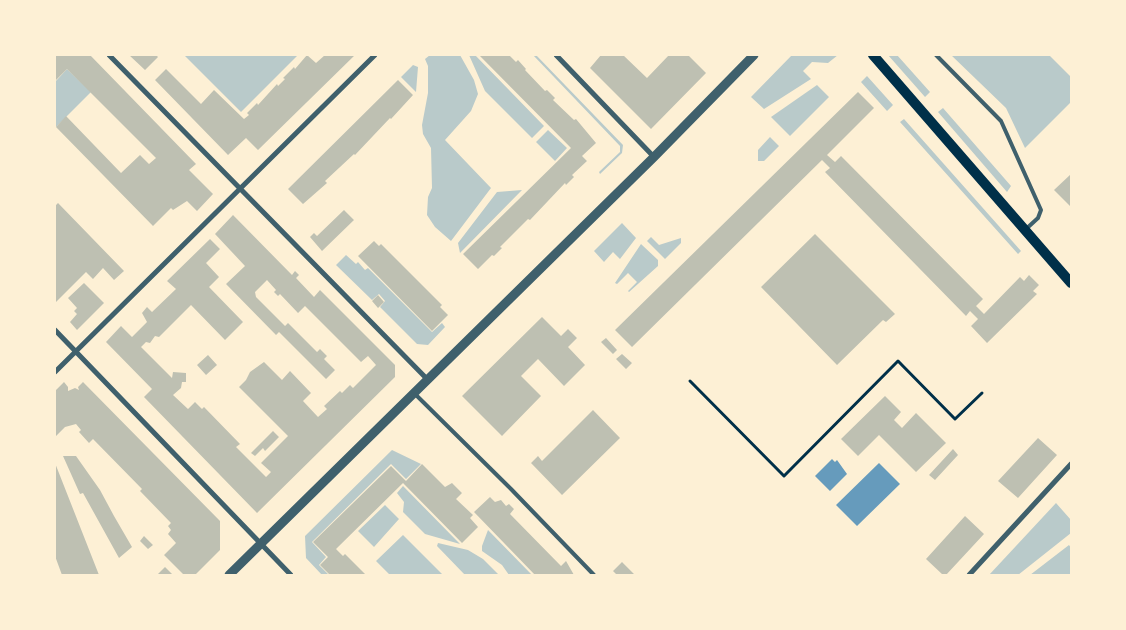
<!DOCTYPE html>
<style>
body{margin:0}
#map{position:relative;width:1126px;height:630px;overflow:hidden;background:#fdf0d5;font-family:Raleway,sans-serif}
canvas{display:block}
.frame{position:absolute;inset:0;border:56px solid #fdf0d5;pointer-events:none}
</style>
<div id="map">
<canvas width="1126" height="630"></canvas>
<div class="frame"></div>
</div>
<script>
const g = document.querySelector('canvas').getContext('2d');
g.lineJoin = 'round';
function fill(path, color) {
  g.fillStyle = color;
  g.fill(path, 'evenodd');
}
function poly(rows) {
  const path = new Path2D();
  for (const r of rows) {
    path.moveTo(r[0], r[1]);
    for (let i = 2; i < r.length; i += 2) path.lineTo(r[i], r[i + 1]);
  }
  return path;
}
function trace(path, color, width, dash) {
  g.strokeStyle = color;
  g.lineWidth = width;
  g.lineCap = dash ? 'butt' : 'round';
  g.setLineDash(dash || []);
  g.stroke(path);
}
const green = poly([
 [184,55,298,55,241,112],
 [430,55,460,55,474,80,478,94,471,111,445,140,491,188,451,241,435,227,427,215,428,197,432,188,431,148,423,134,422,125,428,93,428,66,425,59],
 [469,55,475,55,544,126,532,138,485,91],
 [533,55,536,55,623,145,622,153,600,174,599,172,620,152,620,146],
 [792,55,838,55,828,63,812,62,803,71,811,79,764,109,751,97],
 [888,55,897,55,930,92,925,97],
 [951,55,1049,55,1071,77,1071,102,1025,148,1006,108],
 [413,65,418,67,416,92,401,77],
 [67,69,91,92,56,127,55,82],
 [867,76,893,105,887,111,861,82],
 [817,85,829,97,790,136,771,117],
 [943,108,1011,186,1007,192,938,112],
 [904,119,1021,251,1018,254,900,122],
 [548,130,567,148,555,161,536,142],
 [770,137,779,146,764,161,758,161,758,150],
 [522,190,460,253,458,243,497,192],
 [622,223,636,238,620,259,613,252,604,262,594,251],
 [651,237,659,245,681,238,681,243,665,259,647,241],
 [641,244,658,260,658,266,629,292,628,291,637,282,628,273,617,284,615,283],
 [346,255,356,264,358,262,365,270,368,268,432,332,442,323,445,327,428,345,417,344,380,307,385,301,379,294,372,300,336,265],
 [392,450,421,464,406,479,391,464,312,542,326,557,319,565,329,575,322,575,306,558,305,536],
 [403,486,460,544,425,534,403,512,404,502,397,493],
 [1056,503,1071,520,1071,533,1018,575,989,575],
 [385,505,399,519,374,547,358,531],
 [488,530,532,575,509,575,502,565,482,551,482,546],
 [403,535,443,575,390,575,376,561],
 [438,543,468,550,483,559,499,575,465,575,437,546],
 [1069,545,1071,548,1071,573,1069,575,1030,575]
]);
const water = poly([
 [832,459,835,462,837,460,847,474,830,491,815,476],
 [879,463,900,484,857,526,836,505]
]);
const building = poly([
 [55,55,90,55,196,164,189,170,213,194,197,211,187,201,173,210,171,208,153,226,56,127,66,116,121,173,140,155,149,164,156,158,67,69,55,81],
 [129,55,156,55,158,57,145,70],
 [307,55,316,63,325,55,355,55,258,150,246,138,228,155,155,80,166,69,201,104,214,90,244,119,249,115,247,113,257,103,258,105,277,84,278,86,285,79,283,78,294,67,295,69],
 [479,55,509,55,516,62,518,60,526,69,525,70,545,91,547,90,555,98,553,100,574,120,576,119,596,143,582,156,587,161,572,175,574,177,566,185,565,183,530,220,528,219,500,247,502,248,494,256,492,255,478,269,463,254,571,148],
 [601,55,623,55,647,78,669,55,688,55,706,73,651,129,590,68],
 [398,80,413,95,391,119,390,118,355,155,354,154,325,181,327,183,303,204,288,189],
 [858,92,874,108,827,155,835,162,841,156,983,299,976,306,984,314,1020,277,1024,281,1029,275,1039,285,1033,291,1037,294,987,343,971,326,978,319,970,311,966,316,825,172,830,168,822,160,632,347,615,330],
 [1071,174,1071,207,1054,190],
 [58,203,124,271,114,280,103,268,93,279,86,272,55,303,55,206],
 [344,210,354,220,322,251,310,237,314,233,317,236],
 [233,215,292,275,295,271,299,275,296,278,314,297,320,290,395,365,395,377,257,513,144,397,152,389,106,342,121,326,132,337,147,322,142,313,147,307,152,312,176,289,167,281,210,239,220,249,206,263,219,277,209,287,243,322,225,340,191,305,159,337,155,336,150,343,146,342,141,347,172,378,173,372,186,373,186,382,182,382,181,388,173,395,188,409,195,402,202,409,204,407,240,444,236,447,266,477,271,472,261,463,288,436,239,387,246,380,250,372,264,362,282,380,290,371,311,393,303,401,318,417,327,409,324,406,340,391,342,393,350,385,353,388,376,365,368,356,361,362,305,306,298,313,280,294,278,296,274,292,276,290,267,280,255,292,256,297,285,326,288,323,317,352,320,349,327,356,324,359,335,370,326,379,279,332,276,335,226,284,245,266,215,234],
 [815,234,895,314,886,322,883,320,837,365,761,287],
 [374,241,379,246,381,244,442,305,440,307,448,315,432,331,358,256],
 [84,283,104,303,77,330,70,322,77,314,74,311,77,308,68,298],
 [378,295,384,302,378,308,372,301],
 [542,317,561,336,568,329,577,338,568,347,585,365,564,386,538,359,521,376,541,396,502,436,462,396],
 [606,338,617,350,613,354,601,342],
 [622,354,632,363,626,369,616,359],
 [208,355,217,365,206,375,197,365],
 [64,382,68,387,68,391,75,388,79,390,78,387,83,382,220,521,220,550,195,575,184,575,164,555,176,543,168,534,171,530,168,526,171,523,140,491,142,489,93,439,89,443,79,432,81,430,76,424,65,427,55,437,55,391],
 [885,396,901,412,894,420,902,428,916,413,946,443,916,472,879,435,858,456,841,439],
 [593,410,620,438,562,495,531,463,538,456,542,461],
 [273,431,279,437,265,451,263,448,255,456,251,453],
 [1038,438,1057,455,1018,498,998,481],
 [953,449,958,455,935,480,929,475],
 [63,456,76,456,100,490,114,516,132,547,119,558,83,493,80,494],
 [55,463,99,575,62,575,55,556],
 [422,464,445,487,452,483,462,493,456,499,473,515,470,518,478,527,462,543,403,483,336,549,343,556,345,554,366,575,330,575,320,565,328,557,313,542,391,466,406,481],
 [490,497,495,502,501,500,506,506,509,504,514,509,510,514,561,566,566,561,574,575,535,575,474,512],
 [965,516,984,534,946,575,943,575,926,559],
 [144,536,153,545,148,549,140,541],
 [622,562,635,575,617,575,613,571],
 [165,567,173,575,157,575]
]);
const path = poly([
 [690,381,784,476,898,361,955,419,982,393]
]);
const service = poly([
 [936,55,1001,121,1041,210,1038,218,1026,229],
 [414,393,511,489,594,575]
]);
const minor = poly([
 [109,55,428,380],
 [556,55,654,157],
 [55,330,291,575],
 [55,372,375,55],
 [969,575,1071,464]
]);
const tertiary = poly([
 [229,575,654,157,754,55]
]);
const secondary = poly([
 [873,55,1071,283]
]);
fill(green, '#b9caca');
fill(water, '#669bbc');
fill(building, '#bec0b2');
trace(path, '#003049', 3);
trace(service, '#3f606c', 4);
trace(minor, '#3f606c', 5);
trace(tertiary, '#3f606c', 9);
trace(secondary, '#003049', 10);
</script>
